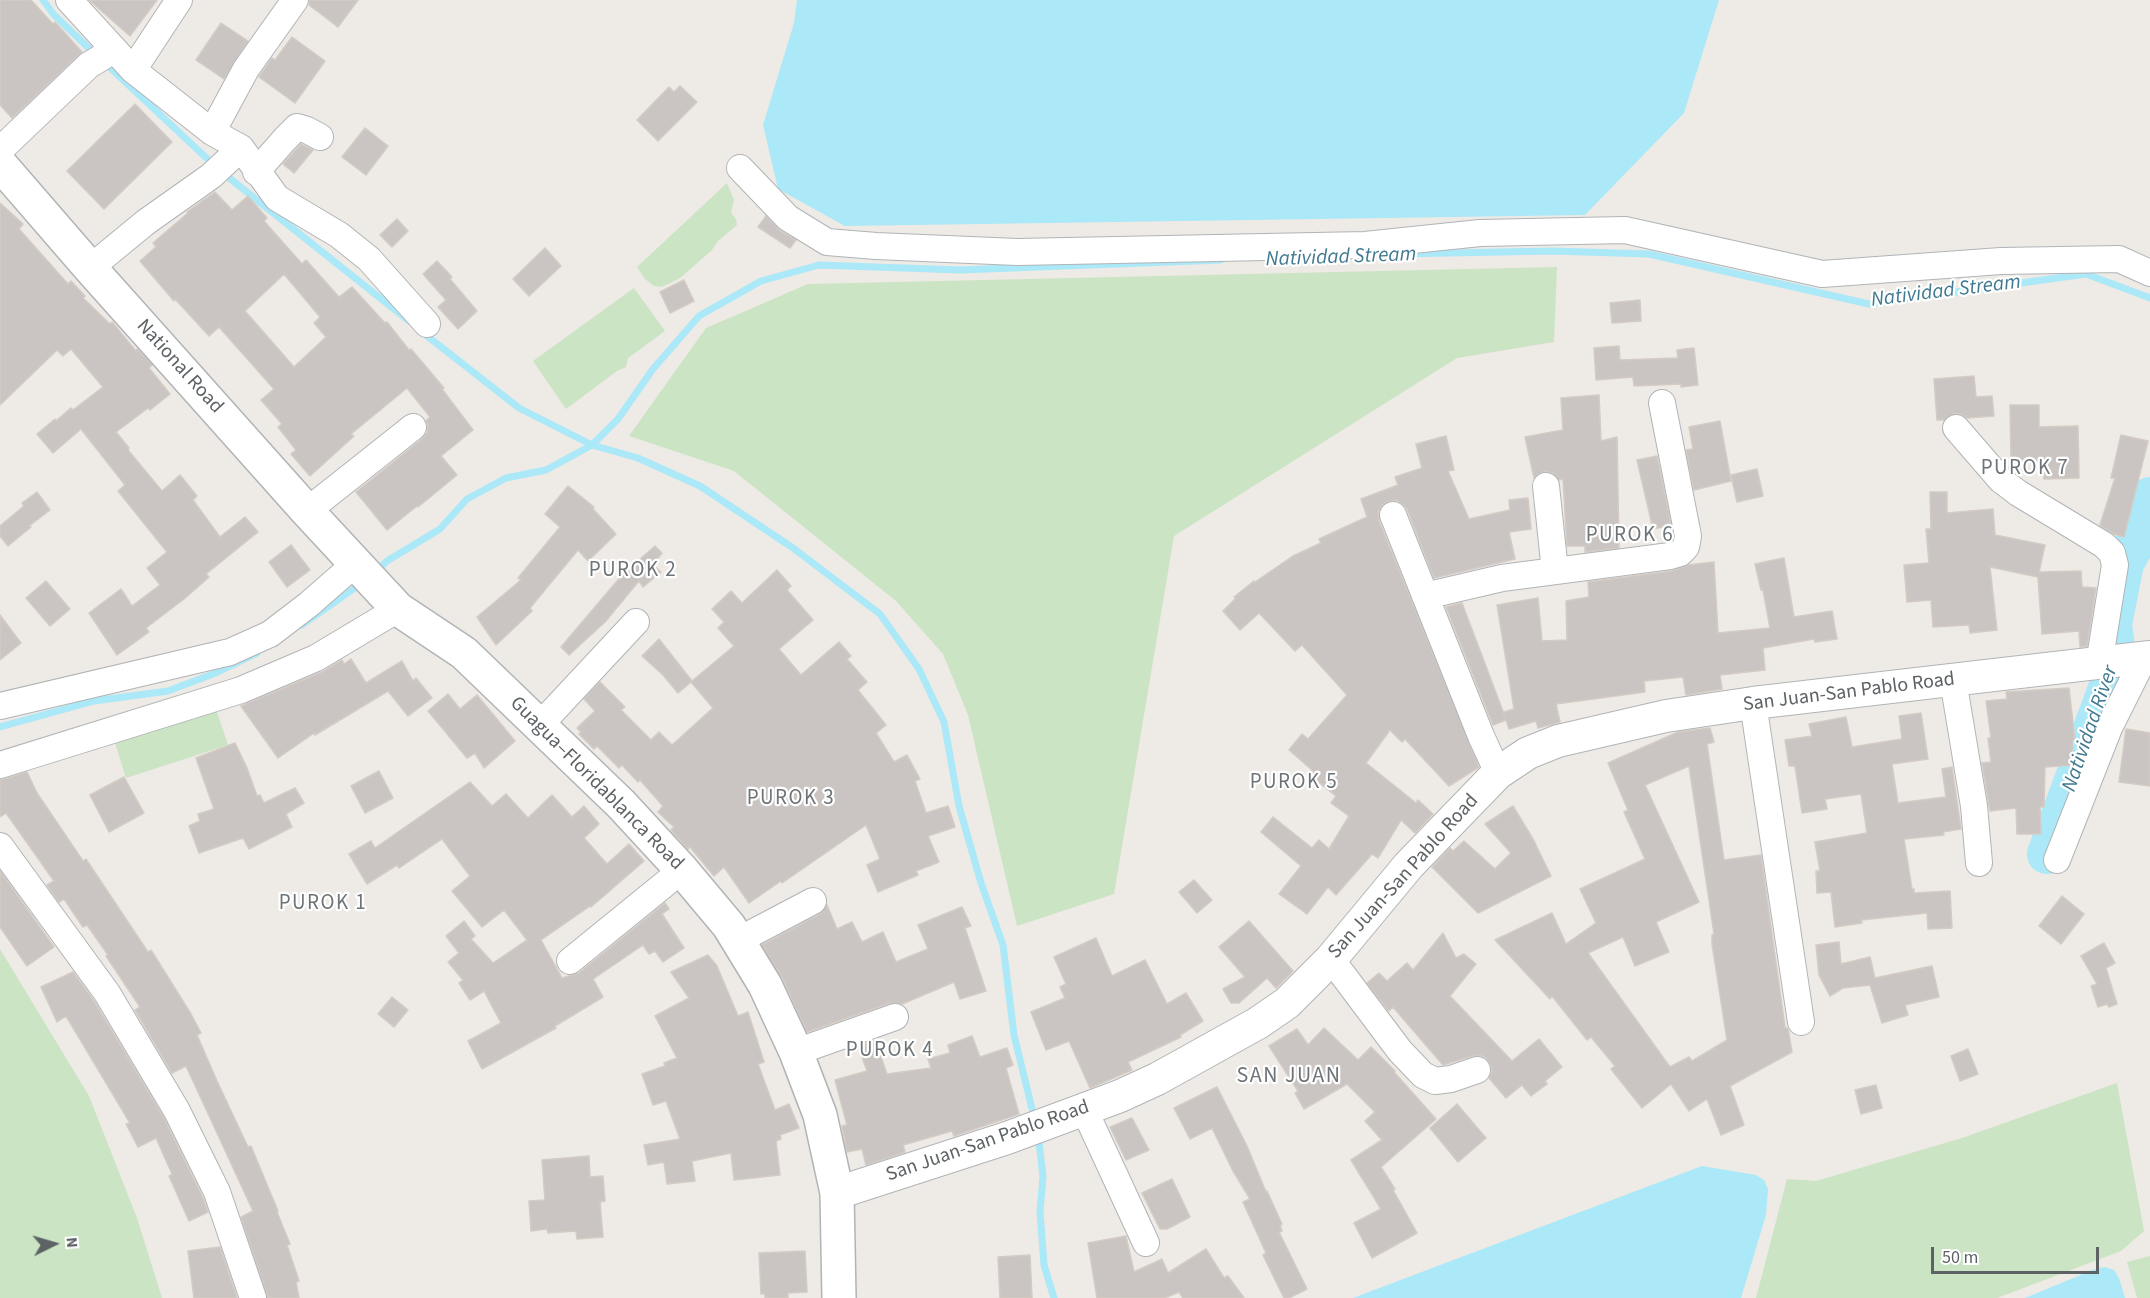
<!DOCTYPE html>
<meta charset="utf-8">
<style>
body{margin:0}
#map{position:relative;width:2150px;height:1298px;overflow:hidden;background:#eeeae5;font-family:"Source Sans 3",sans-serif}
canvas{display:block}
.north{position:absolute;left:24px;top:1214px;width:60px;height:60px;-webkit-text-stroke:4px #fff;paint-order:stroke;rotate:85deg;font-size:16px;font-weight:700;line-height:24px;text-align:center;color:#5d6265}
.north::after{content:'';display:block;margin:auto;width:21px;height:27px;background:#5d6265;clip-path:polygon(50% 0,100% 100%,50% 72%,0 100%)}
.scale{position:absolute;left:1931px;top:1247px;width:168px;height:27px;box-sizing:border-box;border:3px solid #5d6265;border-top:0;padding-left:8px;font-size:18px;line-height:21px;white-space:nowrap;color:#5d6265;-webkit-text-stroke:4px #fff;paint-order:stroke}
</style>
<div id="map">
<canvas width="2150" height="1298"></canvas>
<div class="north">N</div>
<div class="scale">50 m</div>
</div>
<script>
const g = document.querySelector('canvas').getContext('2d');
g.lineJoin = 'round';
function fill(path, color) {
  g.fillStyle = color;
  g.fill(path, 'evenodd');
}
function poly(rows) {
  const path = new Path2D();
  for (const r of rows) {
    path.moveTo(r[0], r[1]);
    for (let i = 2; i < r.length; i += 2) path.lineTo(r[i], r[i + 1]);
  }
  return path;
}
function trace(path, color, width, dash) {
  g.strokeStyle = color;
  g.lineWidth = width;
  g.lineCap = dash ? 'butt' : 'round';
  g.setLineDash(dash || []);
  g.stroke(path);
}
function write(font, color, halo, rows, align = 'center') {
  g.font = font + ' "Source Sans 3",sans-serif';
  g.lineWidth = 4.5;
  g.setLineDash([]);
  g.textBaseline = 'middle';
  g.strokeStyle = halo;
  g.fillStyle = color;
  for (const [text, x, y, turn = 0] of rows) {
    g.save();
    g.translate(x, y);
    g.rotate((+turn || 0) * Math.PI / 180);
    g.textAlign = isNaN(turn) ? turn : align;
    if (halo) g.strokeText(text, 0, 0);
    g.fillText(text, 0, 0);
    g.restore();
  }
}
const green = poly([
 [727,183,734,200,731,213,736,219,737,225,718,241,712,250,680,278,662,287,654,286,645,279,637,267],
 [1557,267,1554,342,1457,358,1174,536,1114,894,1017,926,968,715,943,654,896,601,734,471,629,436,706,328,808,284],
 [634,288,665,331,628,358,626,367,617,371,566,409,533,361],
 [213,700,228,745,126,778,112,733],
 [0,949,89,1096,137,1218,162,1298,0,1298],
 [2117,1083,2144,1231,2121,1251,1997,1298,1756,1298,1787,1179,1816,1181,1962,1138],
 [2150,1256,2150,1298,2137,1298,2127,1262]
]);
const water = poly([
 [797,0,1719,0,1684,113,1585,215,845,226,778,189,763,125,794,23],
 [1702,1166,1756,1175,1764,1180,1768,1189,1766,1215,1741,1298,1353,1298],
 [2105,1267,2114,1270,2119,1278,2125,1298,2025,1298,2095,1269]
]);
const stream = poly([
 [43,0,54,15,96,55],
 [105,63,215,166],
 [223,173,409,321],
 [1397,254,1552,251,1649,254,1869,304,2086,274,2150,298],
 [422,332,519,408,592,445,638,458,700,486,793,548,880,614,919,669,944,722,959,806,981,883,1003,945,1014,1035,1035,1121],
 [375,572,387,561,440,529,467,499,506,478,546,470,592,445,618,419,653,369,699,316,761,281,819,265,960,270,1221,260],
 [302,625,362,583],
 [0,727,94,701,168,691,213,674,257,653],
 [1038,1134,1043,1177,1040,1212,1044,1265,1054,1298]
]);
const river = poly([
 [2047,854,2117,664,2112,624,2124,563,2142,531,2150,497]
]);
const building = poly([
 [0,0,31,0,53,24,55,22,82,52,12,118,0,105,0,0],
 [89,0,157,0,130,36,89,0],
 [310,0,358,0,338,27,309,5,310,0],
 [221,23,248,41,224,79,196,60,221,23],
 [292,37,325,61,295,103,259,77,272,58,275,60,292,37],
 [680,86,697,102,658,141,637,120,669,87,674,92,680,86],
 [135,104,172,142,104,209,67,171,135,104],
 [365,128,388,146,366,175,342,157,365,128],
 [301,144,313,150,294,173,283,164,301,144],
 [215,192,232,210,248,196,267,218,264,221,302,264,306,260,339,297,352,287,385,323,387,322,409,350,411,349,444,388,442,389,473,430,441,456,457,475,418,507,417,506,387,530,356,492,422,439,427,433,428,425,426,421,430,417,407,388,351,434,354,436,310,476,291,454,296,450,278,427,282,424,261,400,274,389,219,327,209,336,175,299,174,301,140,261,156,247,153,243,188,213,187,212,215,192],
 [284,274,320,317,314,323,326,337,294,367,245,311,284,274],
 [0,203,23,224,19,229,68,284,71,281,85,296,83,298,110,324,112,322,136,351,137,349,152,365,149,368,170,394,150,410,148,408,116,432,129,448,128,450,162,491,180,475,197,496,193,500,220,537,245,517,258,532,206,574,209,577,184,599,146,628,149,632,117,655,89,613,121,589,132,606,160,585,147,568,167,552,118,491,125,485,81,429,53,453,37,434,55,419,56,421,71,408,73,410,103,387,71,349,63,356,57,350,0,405,0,203],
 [766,216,780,231,796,240,790,248,758,227,766,216],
 [397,219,408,231,392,247,380,235,397,219],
 [545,248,561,266,529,296,513,279,545,248],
 [437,261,452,277,450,279,477,311,458,329,438,307,446,300,423,274,437,261],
 [684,280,694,301,670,313,660,292,684,280],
 [1640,300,1641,321,1612,323,1610,303,1640,300],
 [1619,346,1620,360,1678,358,1677,350,1694,348,1698,385,1681,387,1681,384,1634,386,1633,377,1596,380,1594,348,1619,346],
 [1974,376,1976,397,1992,396,1994,416,1967,418,1961,414,1954,413,1944,420,1937,420,1934,379,1974,376],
 [1599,395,1601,441,1617,437,1619,548,1585,552,1585,546,1567,546,1563,479,1559,480,1553,473,1545,471,1538,474,1534,478,1525,437,1563,430,1561,398,1599,395],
 [2010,405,2039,405,2039,427,2078,426,2079,478,2044,479,2044,460,2011,461,2010,405],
 [1720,421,1731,481,1694,490,1686,450,1693,449,1689,427,1720,421],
 [2121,435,2148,441,2124,537,2114,534,2100,525,2115,478,2111,478,2121,435],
 [1446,436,1454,470,1448,471,1469,519,1510,510,1509,500,1528,498,1531,529,1509,532,1515,559,1434,578,1407,509,1403,504,1396,500,1388,501,1382,505,1378,512,1379,521,1479,767,1449,786,1405,739,1402,742,1390,730,1366,763,1416,803,1418,800,1433,814,1415,833,1401,820,1378,858,1372,854,1336,895,1328,887,1307,914,1279,894,1301,866,1261,832,1273,817,1312,848,1319,840,1329,849,1349,816,1331,803,1336,796,1308,774,1312,770,1289,750,1302,734,1308,739,1347,695,1302,645,1295,651,1259,613,1240,630,1223,611,1236,598,1234,597,1254,581,1255,582,1293,556,1321,543,1319,539,1367,517,1361,499,1398,485,1395,477,1422,468,1416,444,1446,436],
 [1657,456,1671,525,1653,529,1637,460,1657,456],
 [1757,469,1763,496,1737,502,1731,475,1757,469],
 [568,486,594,507,593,509,616,534,588,561,578,550,530,608,532,611,496,645,477,617,521,580,518,578,560,527,545,514,568,486],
 [37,492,50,510,29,526,31,527,8,546,0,536,0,526,24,506,22,503,37,492],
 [1930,492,1947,492,1947,513,1993,509,1995,535,2045,545,2039,572,2081,571,2082,587,2096,588,2087,646,2080,647,2079,631,2042,634,2038,577,1990,567,1997,630,1970,633,1969,625,1933,627,1931,600,1907,602,1904,565,1929,563,1926,529,1931,529,1930,492],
 [291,545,310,570,287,587,269,562,291,545],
 [655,546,662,553,653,565,661,572,643,587,639,581,605,622,569,655,561,647,623,574,655,546],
 [1784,558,1794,617,1832,611,1837,639,1815,642,1814,639,1763,648,1765,670,1720,675,1722,689,1686,695,1683,677,1644,681,1645,692,1556,704,1560,722,1538,728,1536,721,1509,729,1506,720,1493,725,1446,607,1462,603,1504,714,1504,712,1514,709,1497,605,1538,598,1542,641,1567,640,1566,601,1589,597,1588,582,1672,571,1688,565,1714,562,1718,633,1770,628,1763,590,1761,590,1755,564,1784,558],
 [777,570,791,586,787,590,813,620,779,649,801,675,839,642,851,656,847,659,867,682,858,690,886,725,876,733,894,762,907,755,920,779,915,781,926,813,948,806,955,827,928,836,939,862,916,871,918,875,878,892,867,865,880,859,866,825,782,883,781,881,749,903,724,867,714,876,690,847,688,849,671,830,674,827,658,812,663,806,640,780,638,782,622,765,619,768,597,746,594,749,579,734,581,732,577,728,595,711,584,699,600,682,625,707,621,710,651,740,659,732,672,745,713,708,691,682,678,693,663,675,642,656,659,639,692,681,734,646,718,628,724,622,712,609,731,591,742,603,777,570],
 [46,581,70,609,50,626,26,598,46,581],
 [0,615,21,643,0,660,0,615],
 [351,659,366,683,402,661,413,681,416,678,432,698,408,716,388,691,315,735,314,733,278,758,241,706,322,672,342,660,344,664,351,659],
 [2069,688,2075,740,2072,741,2074,765,2045,767,2044,807,2040,807,2041,834,2017,834,2016,808,1990,811,1982,763,1991,762,1988,738,1991,738,1986,701,2007,699,2006,692,2069,688],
 [448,694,460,709,477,695,515,741,484,768,475,753,467,758,428,711,448,694],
 [1921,713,1928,759,1892,764,1898,803,1946,797,1942,769,1952,767,1961,829,1943,832,1944,835,1904,839,1912,889,1914,889,1914,893,1950,891,1952,928,1928,929,1927,913,1861,920,1862,923,1835,927,1831,892,1817,893,1816,871,1820,871,1815,842,1867,833,1861,794,1825,799,1827,809,1802,813,1795,766,1789,766,1785,740,1812,736,1809,724,1846,717,1852,747,1902,739,1899,716,1921,713],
 [1710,728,1714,742,1707,744,1724,860,1761,855,1785,1027,1788,1029,1792,1052,1730,1086,1744,1125,1721,1135,1707,1099,1689,1111,1671,1084,1642,1108,1611,1069,1615,1066,1591,1037,1587,1040,1552,996,1550,999,1495,940,1552,913,1566,944,1596,923,1580,889,1645,859,1624,812,1628,810,1608,763,1678,732,1710,728],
 [1689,766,1714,934,1712,935,1712,944,1727,1040,1692,1061,1689,1057,1670,1067,1588,953,1623,937,1635,966,1669,952,1656,922,1699,902,1645,785,1689,766],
 [2126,729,2150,733,2150,786,2119,782,2126,729],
 [235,743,247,768,257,796,260,795,264,803,295,788,304,803,286,814,292,827,249,849,243,838,199,853,189,826,200,821,198,814,214,809,196,758,235,743],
 [379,771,393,798,365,813,351,786,379,771],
 [27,772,37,793,83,861,86,859,148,952,151,950,191,1014,201,1033,197,1035,217,1081,248,1147,251,1146,278,1211,277,1212,290,1244,287,1245,299,1281,296,1282,299,1298,268,1298,241,1217,253,1211,186,1066,172,1073,135,1010,140,1007,106,956,108,955,87,925,83,927,64,899,59,902,47,885,54,881,6,813,0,817,0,780,27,772],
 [124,777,144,813,109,832,90,795,124,777],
 [470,782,492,806,506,794,528,818,552,795,572,817,584,806,599,824,584,838,607,864,629,844,644,861,591,907,590,906,541,940,562,978,579,973,665,903,669,909,662,914,684,948,663,962,655,951,649,954,643,945,593,979,603,997,555,1026,556,1028,482,1069,468,1041,501,1023,484,991,470,1000,459,983,463,980,448,962,459,953,446,936,464,921,475,936,471,939,493,963,527,940,504,910,482,927,452,891,470,876,442,839,399,868,397,865,367,884,349,854,371,841,375,848,470,782],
 [1513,806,1533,839,1551,876,1478,913,1432,867,1450,848,1453,851,1464,841,1495,869,1511,853,1485,824,1513,806],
 [0,871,54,947,27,966,0,927,0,871],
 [1194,880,1212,900,1197,913,1179,892,1194,880],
 [2062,896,2084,914,2061,944,2039,926,2062,896],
 [827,905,837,929,852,922,862,942,883,932,896,962,928,949,918,925,962,907,971,926,965,928,986,991,960,999,954,982,902,1004,890,1003,807,1032,782,977,762,945,820,914,827,905],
 [1249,921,1293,971,1276,988,1267,978,1239,1003,1231,1003,1223,989,1245,977,1219,947,1249,921],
 [1443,933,1456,958,1464,954,1476,964,1450,996,1512,1061,1539,1039,1562,1067,1545,1081,1547,1084,1531,1096,1522,1085,1506,1098,1489,1078,1492,1072,1491,1065,1486,1058,1480,1055,1472,1056,1443,1065,1393,1007,1389,1011,1367,983,1379,973,1387,981,1407,963,1413,970,1443,933],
 [1096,938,1112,976,1145,960,1167,1004,1186,993,1203,1021,1180,1035,1181,1037,1128,1062,1132,1070,1090,1088,1069,1041,1046,1050,1031,1012,1065,998,1060,987,1066,984,1054,957,1096,938],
 [1839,942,1841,964,1870,957,1875,978,1932,966,1939,997,1905,1005,1908,1015,1882,1023,1870,985,1843,988,1830,996,1819,975,1816,945,1839,942],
 [2104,943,2115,963,2106,968,2117,1004,2109,1007,2107,1004,2098,1007,2091,986,2097,984,2081,956,2104,943],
 [708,955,717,966,738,1016,748,1012,764,1062,758,1064,775,1110,789,1104,799,1128,780,1135,781,1139,776,1141,780,1175,734,1180,731,1153,692,1161,695,1181,667,1184,664,1162,648,1165,644,1145,680,1139,666,1101,653,1105,642,1074,665,1066,664,1063,677,1058,655,1016,689,998,671,972,708,955],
 [73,972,94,1001,164,1118,203,1198,208,1212,189,1221,169,1176,172,1174,156,1138,138,1147,126,1124,130,1123,66,1016,57,1022,41,987,73,972],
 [392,997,408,1010,394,1027,378,1014,392,997],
 [1324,1028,1358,1060,1371,1047,1395,1071,1394,1072,1436,1119,1381,1167,1395,1189,1393,1190,1417,1233,1372,1258,1354,1223,1381,1209,1351,1160,1382,1140,1365,1121,1375,1112,1347,1084,1304,1109,1295,1093,1298,1091,1269,1046,1297,1029,1308,1045,1324,1028],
 [972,1036,980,1057,1007,1048,1013,1065,1006,1068,1019,1114,954,1136,952,1131,903,1145,905,1152,866,1165,862,1149,847,1152,842,1126,847,1125,835,1080,867,1071,858,1046,875,1040,887,1074,931,1068,928,1059,950,1053,948,1045,972,1036],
 [1968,1049,1978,1074,1960,1081,1951,1056,1968,1049],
 [1876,1085,1882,1108,1861,1114,1855,1090,1876,1085],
 [1217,1087,1247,1146,1266,1192,1267,1191,1282,1224,1280,1226,1282,1231,1279,1232,1307,1289,1289,1298,1284,1298,1263,1255,1266,1253,1243,1202,1250,1199,1233,1171,1212,1128,1190,1139,1174,1108,1217,1087],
 [1457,1104,1486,1138,1458,1162,1430,1128,1457,1104],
 [1132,1118,1149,1150,1126,1160,1110,1127,1132,1118],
 [589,1156,590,1177,603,1176,605,1201,600,1202,603,1237,577,1239,576,1231,548,1233,547,1229,531,1231,529,1201,545,1200,542,1160,589,1156],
 [1172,1179,1190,1217,1167,1229,1160,1229,1142,1193,1172,1179],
 [1126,1236,1134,1272,1162,1259,1168,1273,1206,1249,1224,1278,1228,1276,1244,1298,1183,1298,1179,1292,1165,1298,1097,1298,1088,1243,1126,1236],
 [220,1247,237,1298,194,1298,188,1251,220,1247],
 [805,1251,807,1292,788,1293,788,1298,765,1298,765,1294,761,1294,759,1253,805,1251],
 [1030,1255,1032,1298,1000,1298,998,1257,1030,1255]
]);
const minor = poly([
 [69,0,133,70,212,132,241,148,277,198,339,235,369,259,427,324],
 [133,70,179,0],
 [212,132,246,69,295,0],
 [0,150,89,65,104,56,111,49],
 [740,168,788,218,827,242,876,246,1017,252,1365,245,1480,233,1625,230,1822,274,2001,261,2119,259,2150,273],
 [256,172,285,139,297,127,307,130,320,137],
 [90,268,146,222,211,176,241,148],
 [1956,428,2001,480,2018,493,2104,545,2112,553,2115,565,2099,664],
 [1546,486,1555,571],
 [307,511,413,427],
 [1393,515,1481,736,1498,773],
 [1425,596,1502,578,1670,556,1680,553,1686,547,1688,536,1662,403],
 [1953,680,1974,806,1979,863],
 [1753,703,1801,1022],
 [0,706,230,652,270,634,308,605,356,563],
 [539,726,636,622],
 [0,765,241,690,316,658,398,609],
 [0,846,107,993,177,1111,217,1192,253,1298],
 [2057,860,2109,728,2144,658],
 [739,940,813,901],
 [1331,959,1400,1051,1423,1075,1435,1081,1451,1079,1477,1070],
 [570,961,682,870],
 [796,1052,895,1017],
 [1084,1109,1146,1243]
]);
const tertiary = poly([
 [837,1193,1007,1138,1120,1096,1157,1079,1258,1023,1287,1003,1331,959,1409,865,1498,773,1528,753,1558,741,1666,716,1753,703,2150,657]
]);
const secondary = poly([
 [0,164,90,268,307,511,398,609,464,653,621,804,682,870,729,926,765,985,796,1052,820,1115,837,1193,839,1298]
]);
const streetNames = [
 ["National Road",179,367,48],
 ["San Juan-San Pablo Road",1849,693,-7],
 ["Guagua–Floridablanca Road",596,784,45],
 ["San Juan-San Pablo Road",1404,877,-48],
 ["San Juan-San Pablo Road",988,1142,-19]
];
const waterNames = [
 ["Natividad Stream",1341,258,-2],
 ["Natividad Stream",1946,292,-7],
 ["Natividad River",2091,729,-71]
];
const neighbourhoodNames = [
 ["PUROK 7",2025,469],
 ["PUROK 6",1630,536],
 ["PUROK 2",633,571],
 ["PUROK 5",1294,783],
 ["PUROK 3",791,799],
 ["PUROK 1",323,904],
 ["PUROK 4",890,1051]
];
const quarterNames = [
 ["SAN JUAN",1289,1077]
];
fill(green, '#cbe4c4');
fill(water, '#abe8f8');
trace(stream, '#abe8f8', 7);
trace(river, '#abe8f8', 40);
fill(building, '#cac5c2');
trace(building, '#d3cbc4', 1.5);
trace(minor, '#b1b4b7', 28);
trace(tertiary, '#b1b4b7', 34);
trace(secondary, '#b0b4b7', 36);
trace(minor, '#fff', 26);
trace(tertiary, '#fff', 32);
trace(secondary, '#fff', 33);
write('20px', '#5d6265', '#fff', streetNames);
write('italic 21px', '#407990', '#fff', waterNames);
g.letterSpacing = '1.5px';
write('21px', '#6e7477', '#fff', neighbourhoodNames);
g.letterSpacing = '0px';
g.letterSpacing = '1.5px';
write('22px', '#6e7477', '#fff', quarterNames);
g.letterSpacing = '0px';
</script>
